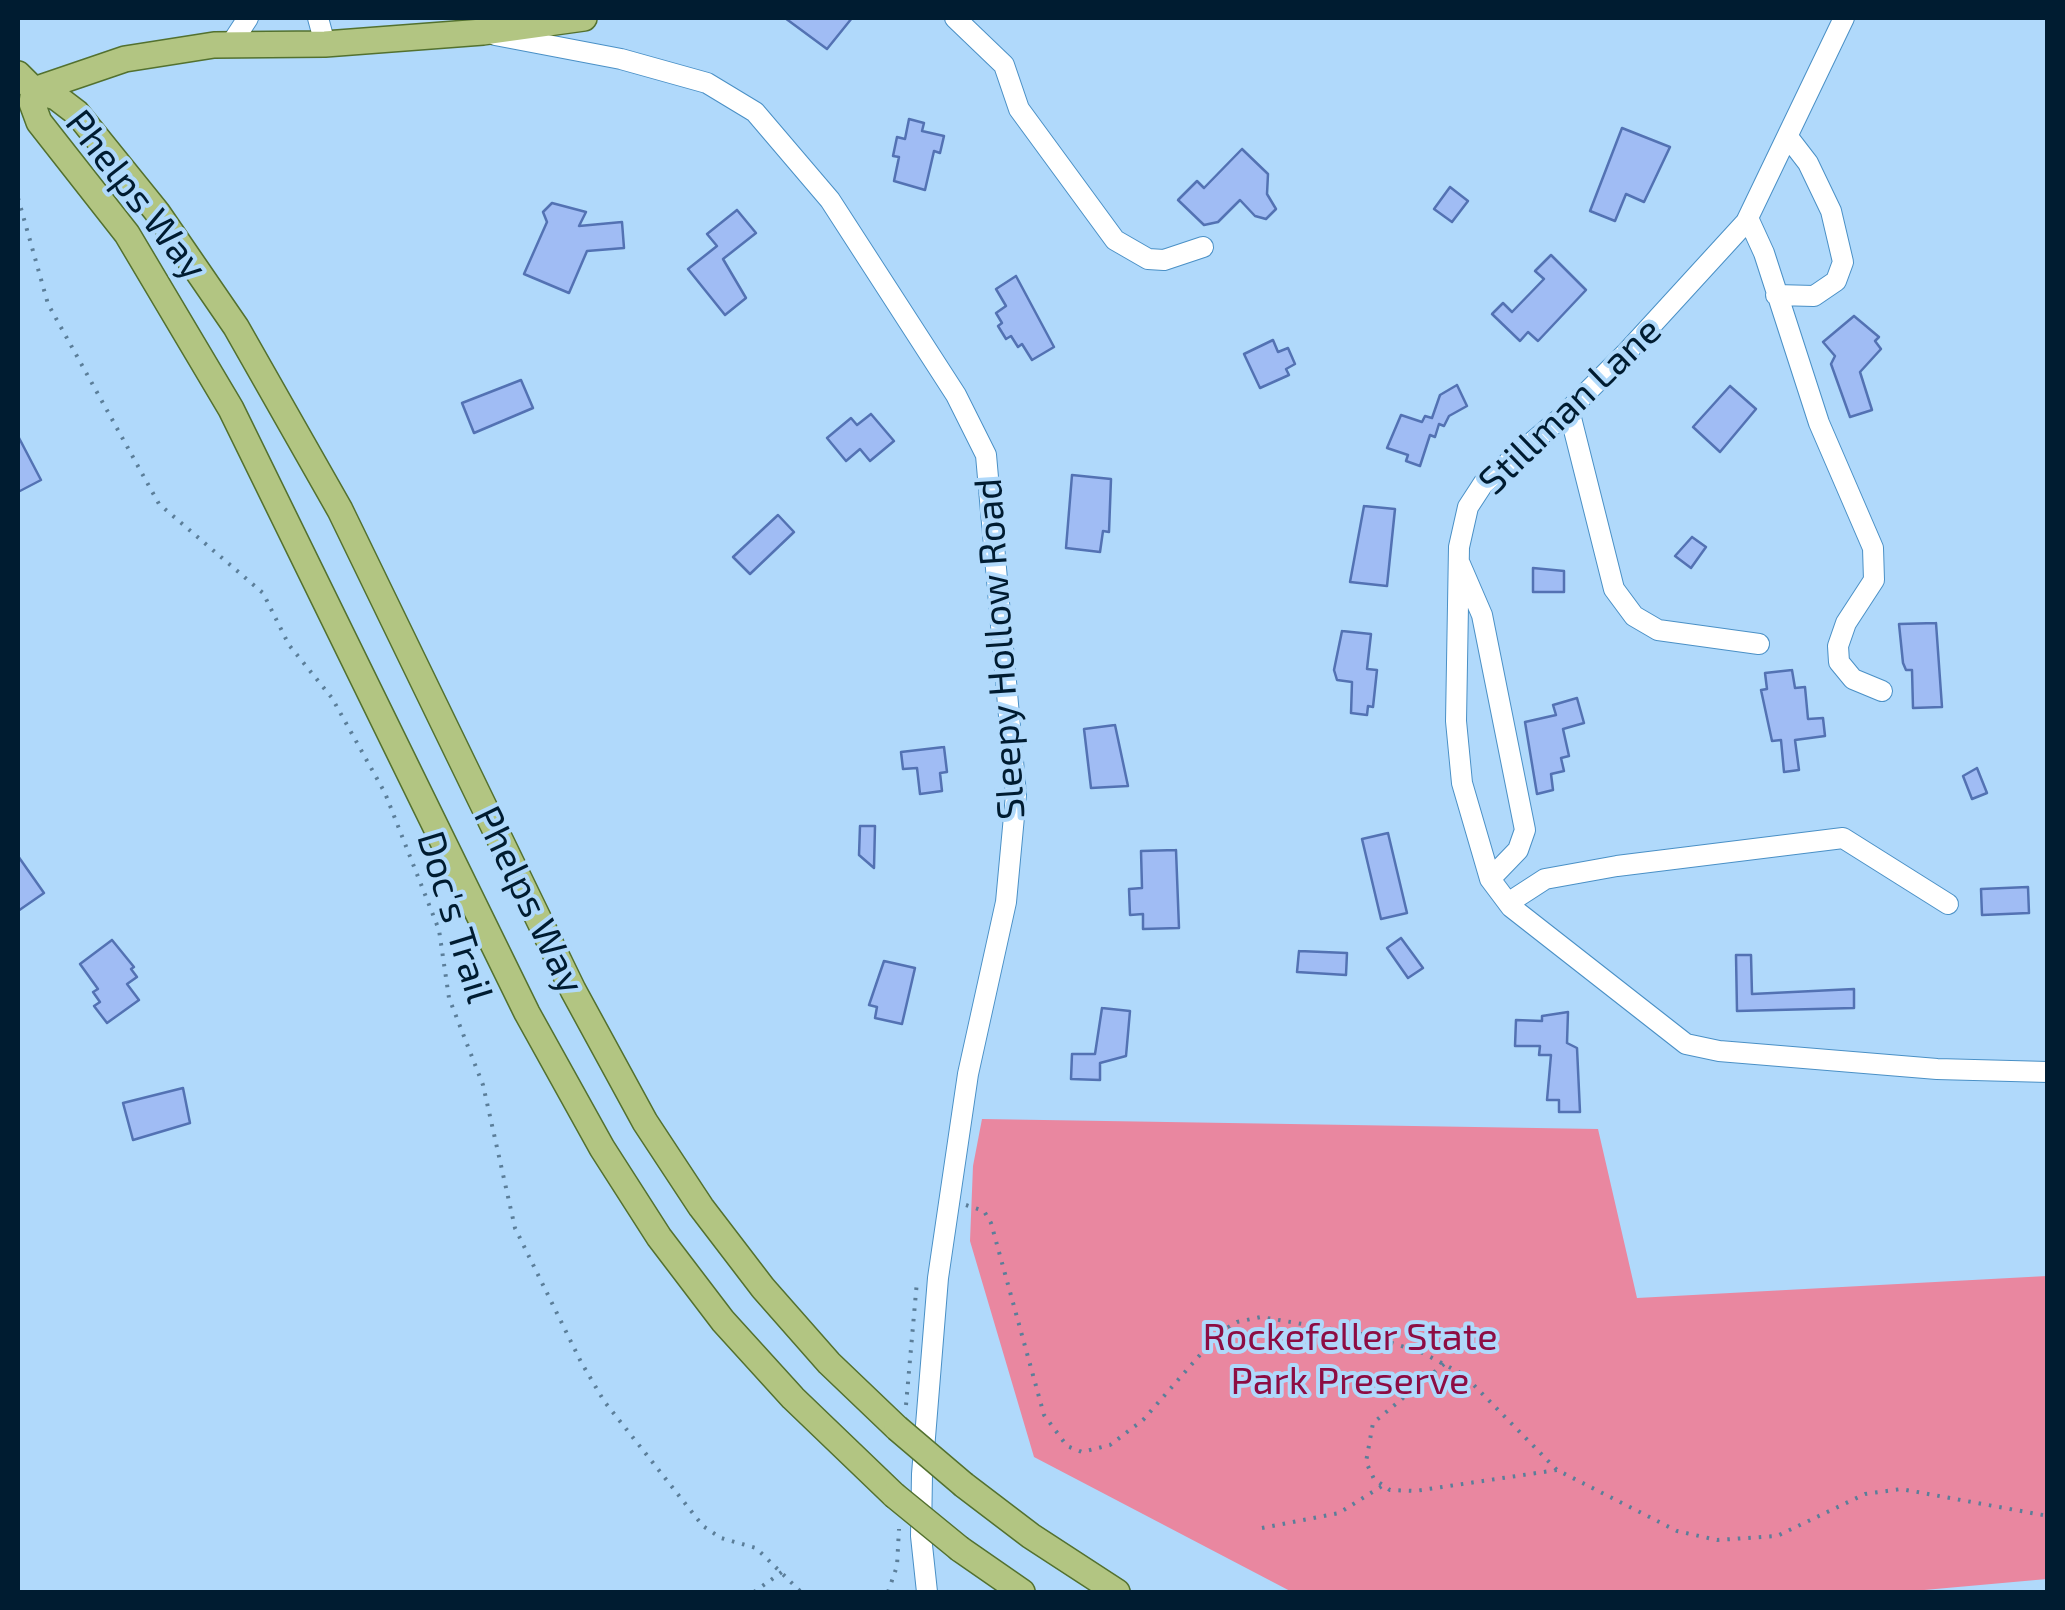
<!DOCTYPE html>
<style>
body{margin:0}
#map{position:relative;width:2065px;height:1610px;overflow:hidden;background:#b0d9fb;font-family:"Exo 2",sans-serif}
canvas{display:block}
.frame{position:absolute;inset:0;border:20px solid #001c31;pointer-events:none}
</style>
<div id="map">
<canvas width="2065" height="1610"></canvas>
<div class="frame"></div>
</div>
<script>
const g = document.querySelector('canvas').getContext('2d');
g.lineJoin = 'round';
function fill(path, color) {
  g.fillStyle = color;
  g.fill(path, 'evenodd');
}
function poly(rows) {
  const path = new Path2D();
  for (const r of rows) {
    path.moveTo(r[0], r[1]);
    for (let i = 2; i < r.length; i += 2) path.lineTo(r[i], r[i + 1]);
  }
  return path;
}
function trace(path, color, width, dash) {
  g.strokeStyle = color;
  g.lineWidth = width;
  g.lineCap = dash ? 'butt' : 'round';
  g.setLineDash(dash || []);
  g.stroke(path);
}
function write(font, color, halo, rows, align = 'center') {
  g.font = font + ' "Exo 2",sans-serif';
  g.lineWidth = 8;
  g.setLineDash([]);
  g.textBaseline = 'middle';
  g.strokeStyle = halo;
  g.fillStyle = color;
  for (const [text, x, y, turn = 0] of rows) {
    g.save();
    g.translate(x, y);
    g.rotate((+turn || 0) * Math.PI / 180);
    g.textAlign = isNaN(turn) ? turn : align;
    if (halo) g.strokeText(text, 0, 0);
    g.fillText(text, 0, 0);
    g.restore();
  }
}
const green = poly([
 [982,1119,1598,1129,1637,1298,2047,1276,2047,1579,1902,1592,1292,1592,1034,1457,970,1241,973,1166]
]);
const building = poly([
 [785,18,852,18,827,49,785,18],
 [909,119,924,123,922,131,944,136,940,153,934,151,925,190,894,181,899,157,893,156,897,137,905,139,909,119],
 [1622,128,1670,147,1644,202,1626,194,1615,221,1590,211,1622,128],
 [1242,149,1268,174,1267,194,1276,209,1266,219,1255,216,1240,200,1218,222,1204,225,1178,200,1197,181,1204,188,1242,149],
 [1450,187,1468,201,1452,222,1434,209,1450,187],
 [552,203,586,212,579,226,622,222,624,248,587,251,569,293,524,274,547,222,543,212,552,203],
 [737,210,756,233,723,259,746,298,725,315,688,269,717,246,707,234,737,210],
 [1551,255,1586,290,1538,341,1528,332,1520,341,1492,314,1503,303,1512,312,1544,279,1535,271,1551,255],
 [1016,276,1054,347,1032,360,1022,344,1018,347,1011,336,1006,339,998,326,1002,323,996,313,1006,306,996,289,1016,276],
 [1854,316,1879,337,1875,341,1881,349,1860,372,1872,410,1850,417,1831,364,1835,356,1823,342,1854,316],
 [1273,340,1278,352,1288,348,1295,364,1286,369,1289,375,1260,388,1244,354,1273,340],
 [521,380,533,408,474,433,462,403,521,380],
 [1457,385,1467,406,1449,416,1444,426,1439,424,1435,437,1430,435,1420,466,1406,461,1408,455,1387,448,1401,415,1422,422,1425,416,1432,418,1440,395,1457,385],
 [1730,386,1756,409,1720,452,1693,427,1730,386],
 [871,414,894,441,870,461,860,449,846,461,827,438,851,418,857,425,871,414],
 [18,436,41,480,18,492,18,436],
 [1072,475,1111,479,1109,532,1103,531,1100,552,1066,548,1072,475],
 [1364,506,1395,509,1387,586,1350,582,1364,506],
 [778,515,794,532,750,574,733,557,778,515],
 [1692,537,1706,547,1691,568,1675,556,1692,537],
 [1533,568,1564,571,1564,592,1533,592,1533,568],
 [1936,623,1942,707,1913,708,1912,670,1906,670,1903,663,1899,624,1936,623],
 [1342,631,1371,634,1367,669,1377,670,1373,707,1368,706,1367,715,1351,713,1352,682,1337,680,1334,670,1342,631],
 [1792,670,1795,688,1805,687,1808,719,1823,718,1825,736,1795,740,1799,770,1784,772,1781,740,1772,741,1761,690,1767,689,1765,673,1792,670],
 [1577,698,1584,723,1563,729,1569,756,1561,758,1564,771,1551,774,1553,790,1537,794,1525,722,1556,715,1553,705,1577,698],
 [1115,725,1128,786,1091,788,1084,729,1115,725],
 [944,747,947,772,940,773,942,791,920,794,917,768,903,769,901,752,944,747],
 [1977,768,1987,793,1972,799,1963,776,1977,768],
 [860,826,875,826,874,868,859,855,860,826],
 [1388,833,1407,913,1381,919,1362,839,1388,833],
 [1176,850,1179,928,1143,929,1143,914,1130,915,1129,889,1142,888,1141,851,1176,850],
 [18,856,44,893,18,911,18,856],
 [2028,887,2029,913,1982,915,1981,889,2028,887],
 [1401,938,1423,968,1408,978,1387,948,1401,938],
 [112,940,134,967,131,969,137,977,127,984,139,1000,107,1023,94,1006,100,1002,93,992,98,989,80,964,112,940],
 [1299,951,1347,953,1346,975,1297,972,1299,951],
 [1736,955,1751,955,1752,994,1854,989,1854,1008,1737,1011,1736,955],
 [884,961,915,968,902,1024,875,1018,877,1007,869,1005,884,961],
 [1102,1008,1130,1011,1126,1056,1100,1063,1100,1080,1071,1079,1072,1054,1095,1054,1102,1008],
 [1568,1012,1567,1043,1577,1048,1580,1112,1559,1112,1559,1100,1547,1100,1551,1055,1539,1055,1540,1046,1515,1046,1516,1020,1542,1021,1542,1016,1568,1012],
 [183,1088,190,1123,133,1140,123,1103,183,1088]
]);
const path = poly([
 [18,198,48,304,159,504,263,593,289,645,332,698,385,793,439,930,449,998,483,1085,515,1228,581,1362,604,1401,703,1526,721,1538,756,1548,801,1592],
 [966,1205,984,1211,991,1223,1044,1415,1067,1446,1082,1452,1110,1445,1143,1420,1220,1332,1237,1322,1261,1317,1367,1335,1423,1353,1464,1375,1557,1470,1677,1531,1717,1540,1777,1536,1865,1494,1901,1489,2048,1516],
 [1444,1364,1373,1423,1366,1462,1374,1479,1390,1490,1415,1491,1557,1470],
 [906,1405,917,1281],
 [1262,1528,1339,1513,1382,1486],
 [754,1592,782,1572],
 [888,1592,897,1566,899,1529]
]);
const minor = poly([
 [318,18,325,44],
 [955,18,1004,65,1019,109,1115,240,1148,259,1164,260,1203,247],
 [1844,18,1746,222,1627,352,1562,417,1483,484,1468,507,1459,547,1456,721,1462,783,1490,879,1511,907,1686,1044,1719,1051,1937,1069,2048,1072],
 [495,35,621,59,707,83,755,112,830,200,956,395,986,455,1016,795,1006,902,968,1074,938,1278,922,1474,921,1536,927,1592],
 [231,44,248,18],
 [1748,218,1764,253,1819,423,1873,548,1874,580,1846,623,1838,646,1839,662,1853,679,1882,691],
 [1776,295,1814,296,1836,281,1843,262,1831,211,1808,163,1788,137],
 [1569,410,1614,589,1634,616,1658,630,1759,644],
 [1460,564,1482,615,1525,830,1518,850,1490,879],
 [1508,903,1545,879,1617,866,1843,838,1948,904]
]);
const major = poly([
 [18,74,34,90,56,97,77,113,157,212,236,327,340,510,573,990,645,1122,701,1207,763,1288,829,1363,897,1428],
 [34,90,32,103,39,122,127,234,231,409,527,1013,602,1148,659,1237,723,1321,793,1398,894,1495],
 [34,90,125,59,214,45,325,44,483,32,584,18],
 [964,1485,1031,1536,1117,1592],
 [960,1549,1022,1592]
]);
const majorBridge = poly([
 [897,1428,964,1485],
 [894,1495,960,1549]
]);
const streetNames = [
 ["Phelps Way",136,195,52],
 ["Stillman Lane",1570,406,-44],
 ["Sleepy Hollow Road",1000,649,-94],
 ["Phelps Way",529,900,64],
 ["Doc's Trail",455,917,73]
];
const parkNames = [
 ["Rockefeller State",1350,1337],
 ["Park Preserve",1350,1381]
];
fill(green, '#e987a0');
fill(building, '#a0bcf4');
trace(building, '#5372b3', 2.5);
trace(minor, '#4a90c6', 22);
trace(major, '#53712f', 28);
trace(path, '#5b7e99', 4, [2.5, 8]);
trace(minor, '#fff', 20);
trace(major, '#b2c582', 25);
trace(majorBridge, '#53712f', 28, []);
trace(majorBridge, '#b2c582', 25);
write('38px', '#001c31', '#b0d9fb', streetNames);
write('38px', '#8d0d43', '#b0d9fb', parkNames);
</script>
